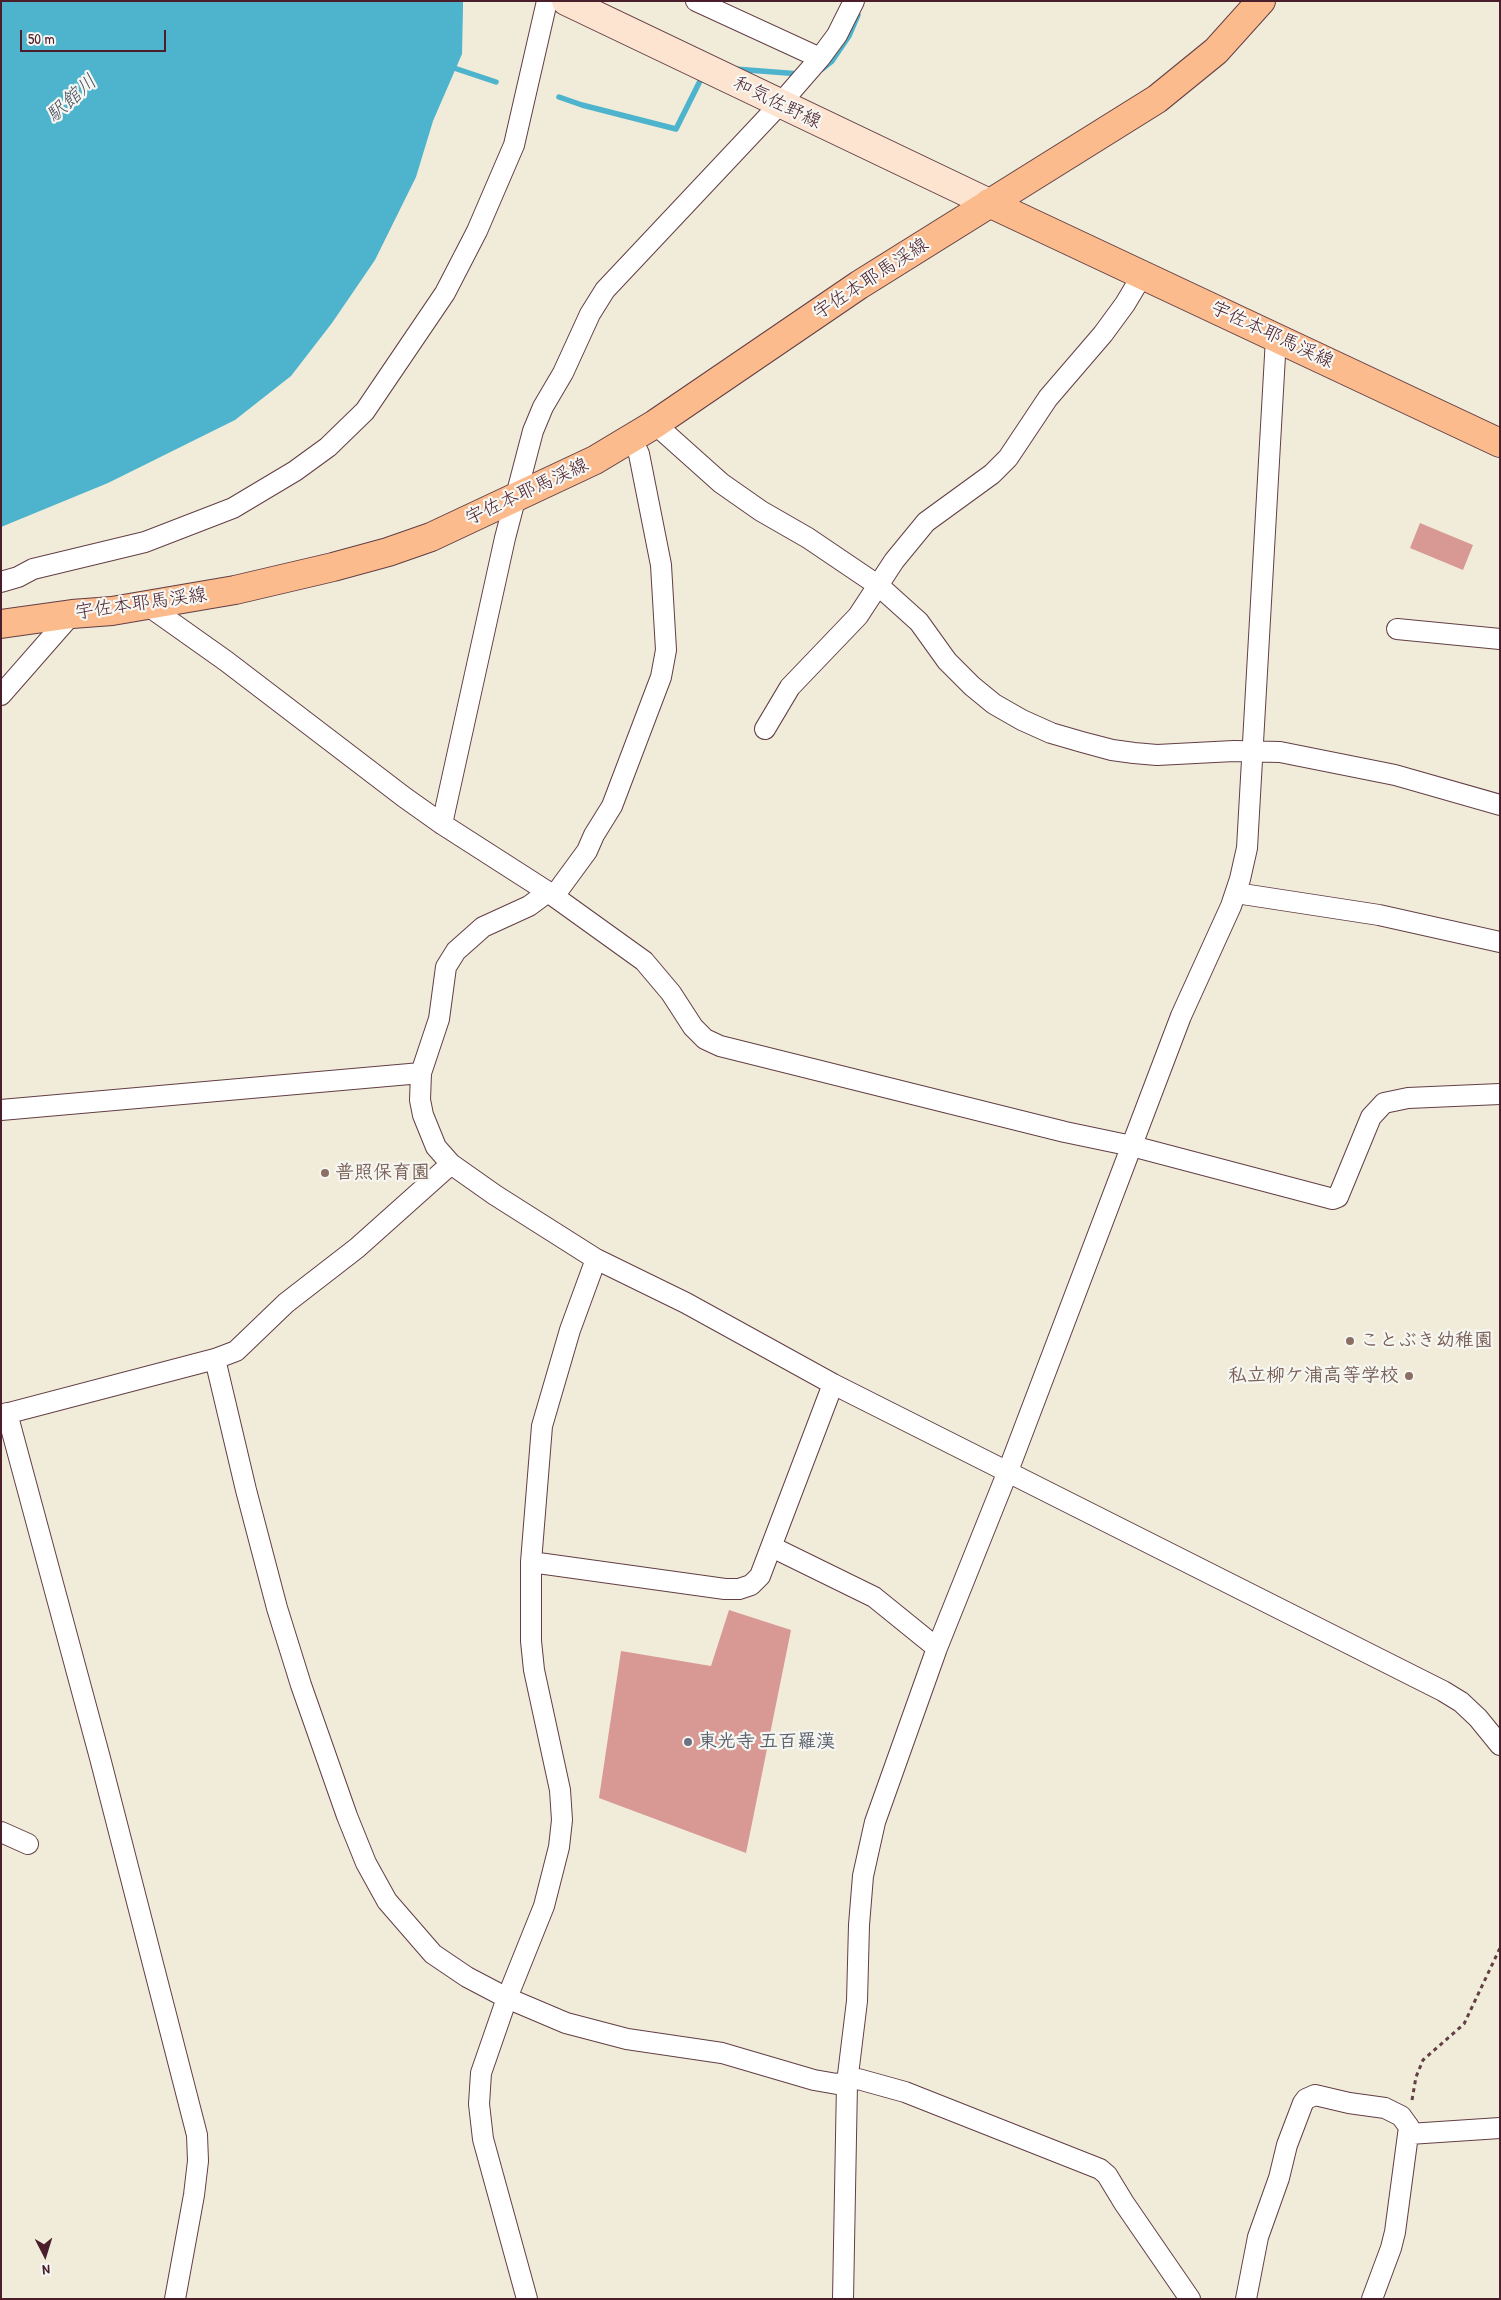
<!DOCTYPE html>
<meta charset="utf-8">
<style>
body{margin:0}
#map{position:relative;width:1501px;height:2300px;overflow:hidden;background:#f0ecd9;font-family:"Patrick Hand",sans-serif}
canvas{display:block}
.frame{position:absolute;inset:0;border:2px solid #4a1f2b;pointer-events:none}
.north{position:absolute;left:20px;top:2230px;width:50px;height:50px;-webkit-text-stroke:4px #f6f6f2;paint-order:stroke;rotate:175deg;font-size:14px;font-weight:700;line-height:20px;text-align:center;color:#4a1f2b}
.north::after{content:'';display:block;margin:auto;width:18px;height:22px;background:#4a1f2b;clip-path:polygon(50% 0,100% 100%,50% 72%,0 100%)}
.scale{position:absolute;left:20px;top:30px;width:146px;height:22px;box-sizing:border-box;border:2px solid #4a1f2b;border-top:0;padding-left:6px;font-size:15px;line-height:18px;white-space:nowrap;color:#4a1f2b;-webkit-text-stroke:4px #f6f6f2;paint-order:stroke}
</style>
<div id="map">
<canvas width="1501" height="2300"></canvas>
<div class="frame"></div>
<div class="north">N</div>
<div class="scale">50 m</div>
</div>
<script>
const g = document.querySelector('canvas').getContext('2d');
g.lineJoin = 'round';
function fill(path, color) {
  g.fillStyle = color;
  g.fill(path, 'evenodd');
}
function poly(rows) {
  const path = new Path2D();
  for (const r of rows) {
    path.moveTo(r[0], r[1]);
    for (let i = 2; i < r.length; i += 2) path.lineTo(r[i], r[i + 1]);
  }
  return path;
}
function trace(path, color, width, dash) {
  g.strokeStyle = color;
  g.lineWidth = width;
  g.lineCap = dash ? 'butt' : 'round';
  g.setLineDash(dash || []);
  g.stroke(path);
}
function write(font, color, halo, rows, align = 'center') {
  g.font = font + ' "Patrick Hand","Klee One",sans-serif';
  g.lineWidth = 4.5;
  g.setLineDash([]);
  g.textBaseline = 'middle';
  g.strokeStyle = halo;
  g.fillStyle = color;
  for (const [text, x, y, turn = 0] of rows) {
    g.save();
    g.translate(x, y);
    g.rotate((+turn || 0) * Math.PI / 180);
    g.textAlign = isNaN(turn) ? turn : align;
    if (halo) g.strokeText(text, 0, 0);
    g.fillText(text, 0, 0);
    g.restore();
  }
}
const water = poly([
 [1,1,463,1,463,7,462,54,433,121,416,177,375,260,332,323,291,376,235,420,108,483,1,527]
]);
const stream = poly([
 [448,66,496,82],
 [735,69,800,74],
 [822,69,832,61,849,36,858,15],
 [559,97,582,105,676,129,703,75]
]);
const building = poly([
 [1420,523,1473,545,1463,570,1410,548],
 [729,1610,791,1630,746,1853,599,1798,621,1651,711,1666]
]);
const path = poly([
 [1412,2100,1416,2077,1423,2060,1464,2024,1500,1948]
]);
const minor = poly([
 [696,1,820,58],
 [655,424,721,483,761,511,808,538,879,586,919,622,947,661,972,686,994,704,1022,720,1051,733,1082,742,1112,750,1134,753,1157,755,1234,751,1280,752,1395,775,1500,805],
 [1,582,18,577,33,569,145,542,233,508,295,471,328,447,365,411,445,293,477,231,514,145,547,1],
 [147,605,226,661,404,797,442,824,548,892,644,961,671,993,693,1027,705,1039,720,1046,1065,1132,1132,1146,1333,1199,1338,1197,1371,1117,1384,1103,1408,1098,1500,1094],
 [1397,629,1500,639],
 [1,695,72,614],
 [765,729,790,687,858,616,894,561,926,522,992,474,1008,458,1048,398,1103,334,1125,304,1143,274],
 [442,824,505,538,533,431,543,407,563,373,590,314,605,290,780,104,820,58,837,35,854,1],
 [548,892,529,906,483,927,456,951,446,967,439,1019,421,1073,420,1100,423,1115,436,1147,451,1164,495,1195,596,1259,686,1303,833,1384,1443,1691,1461,1702,1478,1718,1500,1745],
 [1236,893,1379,915,1500,942],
 [554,896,587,851,594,835,612,806,661,677,666,650,661,565,639,454,631,438],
 [1,1110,421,1073],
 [215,1359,246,1490,277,1608,301,1685,347,1816,366,1863,387,1901,433,1954,467,1977,507,1998,566,2023,627,2039,722,2053,814,2080,837,2084,858,2079,905,2092,1100,2169,1107,2175,1124,2203,1190,2299],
 [7,1413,100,1758,197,2135,198,2161,194,2195,175,2299],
 [1,1415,215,1359,236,1351,286,1303,357,1248,451,1164],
 [772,1547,874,1597,937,1648],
 [531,1562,725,1589,739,1589,751,1585,760,1576,833,1384],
 [1,1832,28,1844],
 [1409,2134,1500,2128],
 [527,2299,483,2139,479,2104,481,2073,507,1998,544,1906,559,1847,562,1820,560,1790,534,1670,531,1641,531,1562,542,1426,570,1330,596,1259],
 [843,2299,847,2083,857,2001,859,1925,863,1876,875,1822,937,1648,1008,1471,1181,1016,1231,906,1240,879,1247,848,1276,338],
 [1246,2299,1258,2237,1279,2178,1287,2145,1303,2103,1306,2099,1315,2095,1349,2103,1385,2108,1401,2116,1409,2127,1395,2232,1391,2248,1372,2299]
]);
const secondary = poly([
 [566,1,989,203]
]);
const primary = poly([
 [989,203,1500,443],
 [1,624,72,614,112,611,235,590,333,567,388,552,431,537,595,460,655,424,859,285,1157,99,1216,51,1261,1]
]);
const markers = [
 [325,1173,5,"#8d6e63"],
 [1350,1341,5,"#8d6e63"],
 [1409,1376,5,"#8d6e63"],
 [688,1742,5,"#6b7280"]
];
const streetNames = [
 ["和気佐野線",777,103,26],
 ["宇佐本耶馬渓線",871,279,-33],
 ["宇佐本耶馬渓線",1272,335,25],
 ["宇佐本耶馬渓線",527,492,-25],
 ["宇佐本耶馬渓線",141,604,-8]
];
const educationNames = [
 ["普照保育園",335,1173],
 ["ことぶき幼稚園",1360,1341],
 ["私立柳ケ浦高等学校",1399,1376,"right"]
];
const worshipNames = [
 ["東光寺 五百羅漢",698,1742]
];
const waterNames = [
 ["駅館川",72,99,-42]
];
fill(water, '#4eb3cd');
trace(stream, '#4eb3cd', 5.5);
fill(building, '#d89995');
trace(minor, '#633e45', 22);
trace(secondary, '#633e45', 30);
trace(primary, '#633e45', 30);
trace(path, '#633e45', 3, [4, 4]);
trace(minor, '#fff', 20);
trace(secondary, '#fde4d1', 28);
trace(primary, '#fbbb8c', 28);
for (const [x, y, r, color] of markers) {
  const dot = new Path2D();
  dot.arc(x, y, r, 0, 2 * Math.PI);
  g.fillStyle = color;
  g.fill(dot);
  trace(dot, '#f6f6f2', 2);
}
write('19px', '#4a1f2b', '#f6f6f2', streetNames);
write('bold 19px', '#785e54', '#f6f6f2', educationNames, 'left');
write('bold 19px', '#5b616d', '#f6f6f2', worshipNames, 'left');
write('italic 20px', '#4b5364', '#f6f6f2', waterNames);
</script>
